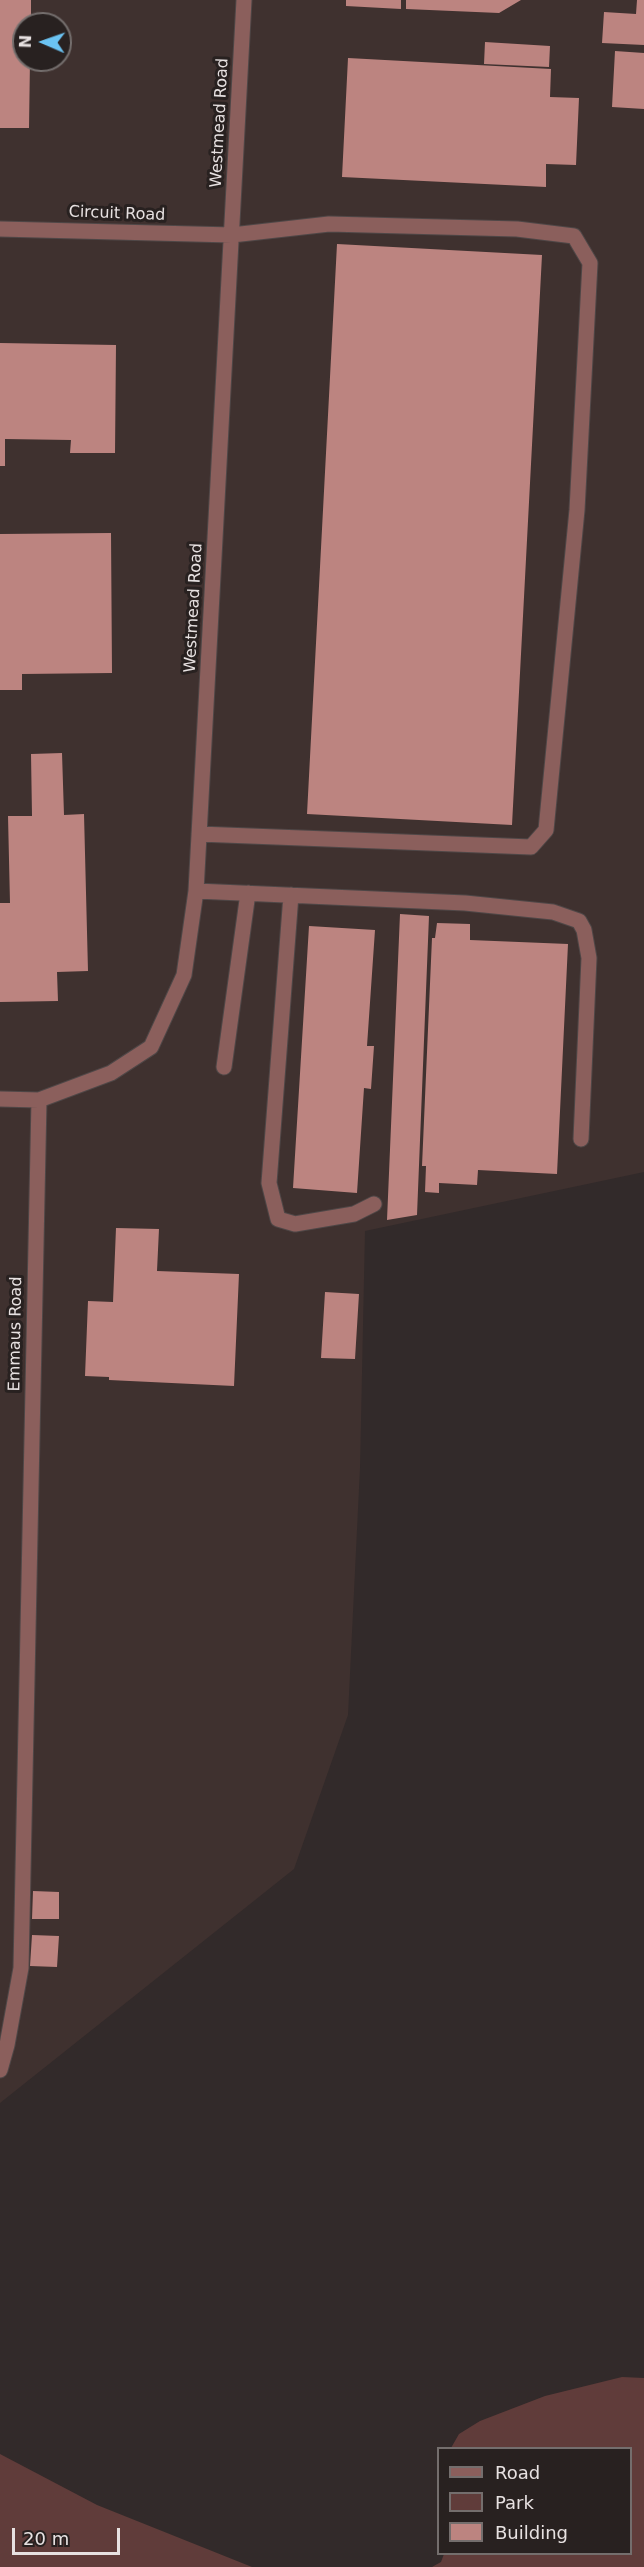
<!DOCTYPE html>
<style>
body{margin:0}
#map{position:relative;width:644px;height:2567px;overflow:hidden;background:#322a2a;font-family:"DejaVu Sans",sans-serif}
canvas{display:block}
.legend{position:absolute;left:437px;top:2447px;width:195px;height:108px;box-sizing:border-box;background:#282120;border:2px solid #746e6d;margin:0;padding:8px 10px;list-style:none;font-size:18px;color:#e7e1e1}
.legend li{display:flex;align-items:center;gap:12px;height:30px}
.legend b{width:30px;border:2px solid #746e6d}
.north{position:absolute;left:12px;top:12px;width:60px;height:60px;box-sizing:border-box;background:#282120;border:2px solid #746e6d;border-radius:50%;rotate:272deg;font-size:16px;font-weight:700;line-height:24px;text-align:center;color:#e7e1e1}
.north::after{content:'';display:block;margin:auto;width:21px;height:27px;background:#6bc3f2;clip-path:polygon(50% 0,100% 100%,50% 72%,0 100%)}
.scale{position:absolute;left:12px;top:2528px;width:108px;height:27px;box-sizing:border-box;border:3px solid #e7e1e1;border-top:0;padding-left:8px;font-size:18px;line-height:21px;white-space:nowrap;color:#e7e1e1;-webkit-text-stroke:4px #282120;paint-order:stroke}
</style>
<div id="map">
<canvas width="644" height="2567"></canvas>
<ul class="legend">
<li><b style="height:8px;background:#8b5f5c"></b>Road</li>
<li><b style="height:16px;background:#603c3a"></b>Park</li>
<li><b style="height:16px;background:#bc8480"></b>Building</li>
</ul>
<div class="north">N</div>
<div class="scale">20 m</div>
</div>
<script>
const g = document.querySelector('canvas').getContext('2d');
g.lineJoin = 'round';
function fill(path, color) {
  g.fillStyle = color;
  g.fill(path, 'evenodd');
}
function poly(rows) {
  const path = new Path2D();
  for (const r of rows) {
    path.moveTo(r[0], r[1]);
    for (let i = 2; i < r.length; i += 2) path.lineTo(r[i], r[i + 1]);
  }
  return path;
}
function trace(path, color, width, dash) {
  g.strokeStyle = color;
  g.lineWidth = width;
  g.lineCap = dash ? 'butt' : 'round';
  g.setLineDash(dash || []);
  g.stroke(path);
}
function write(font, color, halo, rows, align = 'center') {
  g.font = font + ' "DejaVu Sans",sans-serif';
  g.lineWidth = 6;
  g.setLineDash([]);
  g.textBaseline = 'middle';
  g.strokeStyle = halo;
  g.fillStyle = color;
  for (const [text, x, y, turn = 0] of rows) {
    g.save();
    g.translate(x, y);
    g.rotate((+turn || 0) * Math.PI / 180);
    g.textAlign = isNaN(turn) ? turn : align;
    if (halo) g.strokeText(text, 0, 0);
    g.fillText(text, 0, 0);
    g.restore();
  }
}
const built = poly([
 [0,0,644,0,644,1172,365,1231,360,1468,348,1715,294,1869,0,2103],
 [24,24,60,24,60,60,24,60]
]);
const green = poly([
 [622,2377,644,2378,644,2567,432,2567,441,2562,444,2554,630,2554,630,2448,451,2448,459,2434,480,2421,545,2396],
 [0,2454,97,2505,252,2567,0,2567]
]);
const building = poly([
 [0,0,31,0,31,24,24,24,24,60,30,60,29,128,0,128],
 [346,0,401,0,401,9,346,6],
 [406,0,521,0,499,13,406,9],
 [637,0,644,0,644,45,602,43,604,12,636,14],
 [485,42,550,46,549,67,484,64],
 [615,51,644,53,644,109,612,107],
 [348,58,551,69,550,97,579,98,576,165,546,164,546,187,342,177],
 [337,244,542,255,512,825,307,814],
 [0,343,116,345,115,453,70,453,71,440,5,439,5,466,0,466],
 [111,533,112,673,22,674,22,690,0,690,0,534],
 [62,753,64,815,84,814,88,971,57,972,58,1001,0,1002,0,903,10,903,8,816,32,816,31,754],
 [400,914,429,916,417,1215,387,1220],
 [437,923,470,924,470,940,568,944,557,1174,478,1170,477,1185,439,1183,439,1193,425,1192,426,1166,422,1166,432,938,435,938],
 [309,926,375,930,367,1046,374,1046,371,1089,364,1088,357,1193,293,1188],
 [116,1228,159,1229,157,1271,239,1274,234,1386,109,1380,109,1377,85,1376,88,1301,113,1302],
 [325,1292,359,1294,355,1359,321,1358],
 [33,1891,59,1892,59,1919,32,1919],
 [32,1935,59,1936,57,1967,30,1966]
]);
const minor = poly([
 [0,229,232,235,329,224,517,229,574,236,590,263,577,510,546,830,531,847,199,834],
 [196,891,465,903,553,912,579,921,584,930,589,958,581,1139],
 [291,895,269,1183,278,1219,295,1224,354,1214,374,1204],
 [224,1067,248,893],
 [0,1099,39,1100,111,1073,151,1047,184,975,196,891,244,0],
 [0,2070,7,2045,21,1968,39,1100]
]);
const streetNames = [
 ["Westmead Road",220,123,-87],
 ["Circuit Road",117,214,2],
 ["Westmead Road",194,608,-87],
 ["Emmaus Road",16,1334,-89]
];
fill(built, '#3f312f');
fill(green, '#603c3a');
fill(building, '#bc8480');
trace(minor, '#4f4747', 17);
trace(minor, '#8b5f5c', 15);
write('16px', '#e7e1e1', '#282120', streetNames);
</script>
